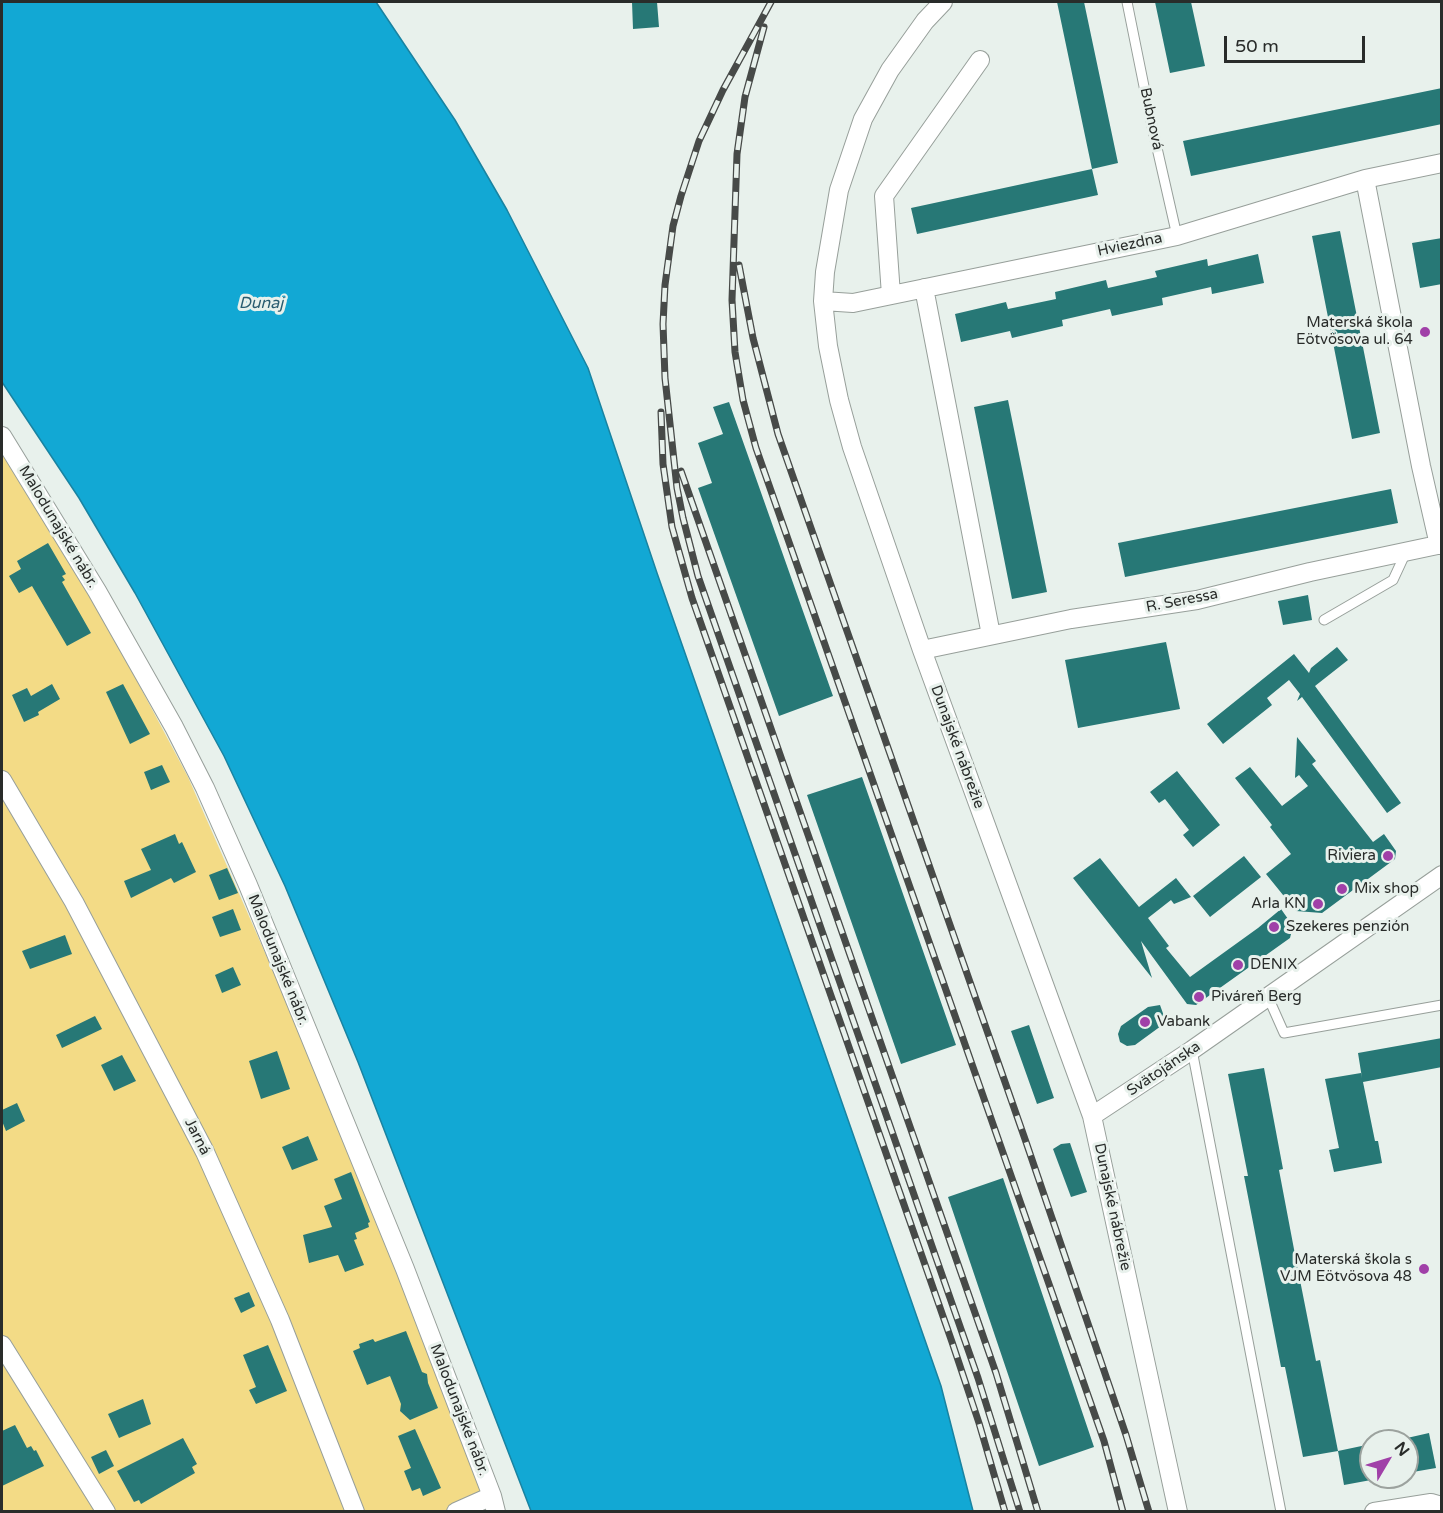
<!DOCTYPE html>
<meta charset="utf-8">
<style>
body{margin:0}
#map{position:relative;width:1443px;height:1513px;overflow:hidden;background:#e8f1ec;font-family:"Varela Round",sans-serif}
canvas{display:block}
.frame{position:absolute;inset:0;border:3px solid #292c2a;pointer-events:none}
.north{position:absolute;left:1359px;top:1429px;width:60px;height:60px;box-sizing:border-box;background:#e8f1ec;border:2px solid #9ca29e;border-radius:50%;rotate:52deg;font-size:16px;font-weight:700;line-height:24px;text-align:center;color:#292c2a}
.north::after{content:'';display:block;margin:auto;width:21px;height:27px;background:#a040a8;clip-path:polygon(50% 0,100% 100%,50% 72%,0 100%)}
.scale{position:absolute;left:1224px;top:36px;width:141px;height:27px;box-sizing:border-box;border:3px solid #292c2a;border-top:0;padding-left:8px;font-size:18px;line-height:21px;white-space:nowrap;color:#292c2a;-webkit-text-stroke:4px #e8f1ec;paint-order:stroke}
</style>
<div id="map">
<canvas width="1443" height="1513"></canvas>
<div class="frame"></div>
<div class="north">N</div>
<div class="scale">50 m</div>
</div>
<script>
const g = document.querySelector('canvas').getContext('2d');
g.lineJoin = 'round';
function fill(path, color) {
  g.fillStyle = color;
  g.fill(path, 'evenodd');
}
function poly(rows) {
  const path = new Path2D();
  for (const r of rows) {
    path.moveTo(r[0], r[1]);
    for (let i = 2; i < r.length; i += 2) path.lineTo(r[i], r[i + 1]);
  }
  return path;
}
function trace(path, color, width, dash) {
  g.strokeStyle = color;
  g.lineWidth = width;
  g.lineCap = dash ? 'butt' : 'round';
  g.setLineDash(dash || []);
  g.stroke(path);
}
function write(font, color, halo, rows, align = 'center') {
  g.font = font + ' "Varela Round",sans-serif';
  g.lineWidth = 6;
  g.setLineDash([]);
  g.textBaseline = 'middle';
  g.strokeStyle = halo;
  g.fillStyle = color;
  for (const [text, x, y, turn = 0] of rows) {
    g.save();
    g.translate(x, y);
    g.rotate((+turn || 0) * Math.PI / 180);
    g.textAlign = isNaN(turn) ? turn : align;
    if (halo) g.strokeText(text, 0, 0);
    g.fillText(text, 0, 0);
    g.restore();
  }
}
const green = poly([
 [2,450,85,583,188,777,298,1028,457,1422,489,1511,2,1511]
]);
const water = poly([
 [2,2,376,2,455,120,507,210,588,368,657,573,941,1386,973,1511,531,1511,358,1062,285,886,224,756,135,593,79,498,2,382,2,2]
]);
const building = poly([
 [632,2,657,2,659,27,633,29],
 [1057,2,1084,2,1118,163,1092,169],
 [1155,2,1191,2,1205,66,1170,73],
 [1442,88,1442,124,1191,176,1183,141],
 [1092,169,1098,195,917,234,911,208],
 [1340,231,1380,433,1352,439,1312,236],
 [1442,238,1442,284,1420,288,1412,243],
 [1258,254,1264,283,1212,294,1211,287,1162,298,1163,305,1112,316,1110,309,1062,320,1063,326,1012,338,1010,331,961,342,955,314,1006,302,1008,309,1056,299,1055,292,1106,280,1108,288,1157,277,1155,271,1207,259,1208,266],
 [1008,400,1047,592,1012,599,974,407],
 [729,402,833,696,779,716,698,488,712,483,698,443,723,434,713,407],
 [1391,489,1398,523,1125,577,1118,543],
 [48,543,66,574,62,576,65,580,62,582,91,633,67,646,32,586,19,593,9,576,21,569,17,561],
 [1308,595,1312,620,1283,625,1278,601],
 [1166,642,1180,709,1078,728,1065,660],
 [1337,647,1348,660,1315,686,1401,803,1387,813,1302,697,1297,701,1300,694,1289,680,1267,698,1272,705,1223,744,1207,724,1294,654,1309,673,1311,668],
 [52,684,60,699,38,712,39,715,24,722,12,695,27,688,31,696],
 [123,684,150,734,130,744,106,692],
 [1297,737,1316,761,1312,764,1373,842,1384,834,1396,851,1395,859,1322,913,1296,911,1266,874,1291,854,1270,827,1272,825,1235,778,1250,767,1282,806,1308,786,1299,775,1295,778],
 [162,765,170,782,151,790,144,772],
 [1177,771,1220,825,1193,847,1183,835,1189,830,1165,799,1159,803,1150,792],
 [862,777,956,1045,901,1064,807,795],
 [175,834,179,844,182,842,196,872,174,883,171,878,131,898,124,881,151,870,141,849],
 [1244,856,1261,877,1210,917,1193,896],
 [1100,858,1139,907,1176,878,1191,897,1174,904,1171,900,1148,918,1169,946,1166,948,1190,977,1258,928,1281,909,1293,926,1290,938,1196,1005,1187,1004,1141,941,1152,978,1073,878],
 [227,868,238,893,219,900,209,875],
 [233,909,241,930,220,937,212,917],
 [65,935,72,954,30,969,22,951],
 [233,967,241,985,222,993,215,975],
 [1160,1005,1165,1019,1161,1026,1135,1045,1127,1046,1120,1042,1118,1034,1121,1026,1148,1007],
 [95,1016,102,1029,62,1048,56,1035],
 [1029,1025,1054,1098,1037,1104,1011,1031],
 [1442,1038,1442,1067,1363,1082,1375,1141,1378,1141,1382,1163,1334,1172,1329,1150,1339,1148,1325,1079,1361,1073,1362,1078,1358,1053],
 [277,1051,290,1089,261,1099,249,1061],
 [122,1055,136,1081,114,1091,101,1065],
 [1264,1068,1283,1169,1279,1170,1297,1265,1316,1361,1320,1360,1338,1451,1303,1457,1285,1367,1281,1367,1276,1341,1244,1176,1248,1176,1228,1074],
 [17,1103,25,1121,6,1131,2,1121,2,1110],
 [308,1136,318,1160,292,1170,282,1147],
 [1070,1143,1087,1192,1071,1197,1053,1149,1061,1144],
 [351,1172,370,1222,368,1223,369,1227,355,1233,357,1239,354,1240,364,1265,345,1272,338,1255,309,1263,303,1235,332,1227,324,1206,342,1199,334,1179],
 [1003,1178,1094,1447,1039,1466,948,1197],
 [249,1292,255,1306,241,1313,234,1298],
 [406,1331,422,1372,427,1374,428,1383,438,1408,410,1420,400,1411,401,1404,390,1376,367,1385,353,1351,360,1348,359,1344,373,1339,375,1342],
 [268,1345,287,1391,256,1404,249,1390,256,1387,243,1355],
 [143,1399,151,1424,119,1438,108,1414],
 [15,1425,27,1448,31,1446,34,1451,36,1450,44,1466,2,1486,2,1431],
 [415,1429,441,1488,423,1496,420,1488,412,1491,404,1471,411,1468,398,1436],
 [1429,1433,1436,1468,1407,1473,1407,1438],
 [183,1438,197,1464,192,1467,195,1473,141,1504,139,1500,134,1502,117,1471],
 [1371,1444,1371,1480,1344,1485,1338,1451],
 [106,1450,114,1466,99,1474,91,1457]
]);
const service = poly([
 [1127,2,1152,126,1177,236],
 [1324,620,1393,580,1406,552],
 [1268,997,1284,1033,1442,1005],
 [1192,1050,1281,1512]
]);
const minor = poly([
 [943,2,925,21,890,70,863,119,839,190,825,272,823,301,828,346,839,400,852,447,922,650,1092,1116,1178,1512],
 [1365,179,1421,466,1439,545],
 [924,288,991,635],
 [891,295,884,196,980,60],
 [823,301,853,303,1177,236,1365,179,1442,163],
 [2,436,97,591,174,727,205,788,248,885,405,1269,492,1496,496,1512],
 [922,650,1071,619,1197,600,1310,572,1442,544],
 [2,780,74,902,205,1152,280,1320,355,1512],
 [1092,1116,1192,1050,1442,875],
 [2,1345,106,1512],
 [456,1512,492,1496],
 [1374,1512,1431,1503,1442,1506]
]);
const rail = poly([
 [771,2,723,90,699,141,681,196,673,226,665,285,663,324,665,378,677,488,683,518,698,576,978,1378,1020,1512],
 [764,27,745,97,737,154,732,300,735,352,743,400,756,448,1104,1441,1123,1512],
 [739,265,753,338,778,434,1026,1142,1126,1435,1149,1512],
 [661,412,663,464,672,527,692,598,952,1342,979,1423,1005,1512],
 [681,471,996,1373,1038,1512]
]);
const markers = [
 [1425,332,6,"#a040a8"],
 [1388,856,6,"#a040a8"],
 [1342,889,6,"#a040a8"],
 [1318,904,6,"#a040a8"],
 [1274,927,6,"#a040a8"],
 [1238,965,6,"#a040a8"],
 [1199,997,6,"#a040a8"],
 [1145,1022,6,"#a040a8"],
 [1424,1269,6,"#a040a8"]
];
const streetNames = [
 ["Bubnová",1151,119,78],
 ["Hviezdna",1130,245,-12],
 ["Malodunajské nábr.",58,527,59],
 ["R. Seressa",1182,601,-11],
 ["Dunajské nábrežie",957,747,70],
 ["Malodunajské nábr.",278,960,68],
 ["Svätojánska",1164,1069,-34],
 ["Jarná",197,1137,63],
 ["Dunajské nábrežie",1112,1207,78],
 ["Malodunajské nábr.",459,1410,69]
];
const poiNames = [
 ["Materská škola",1413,323,"right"],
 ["Eötvösova ul. 64",1413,340,"right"],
 ["Riviera",1376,856,"right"],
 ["Mix shop",1354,889],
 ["Arla KN",1306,904,"right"],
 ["Szekeres penzión",1286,927],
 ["DENIX",1250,965],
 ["Piváreň Berg",1211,997],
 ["Vabank",1157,1022],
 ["Materská škola s",1412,1260,"right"],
 ["VJM Eötvösova 48",1412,1277,"right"]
];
const waterNames = [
 ["Dunaj",261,304]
];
fill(green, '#f3db86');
fill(water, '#12a8d4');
trace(water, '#1983a1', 1.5);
fill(building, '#277876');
trace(service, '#979f9a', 11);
trace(minor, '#979f9a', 20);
trace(service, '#fff', 9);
trace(minor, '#fff', 18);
trace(rail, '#474a48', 7);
trace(rail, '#e8f1ec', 4.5, [14]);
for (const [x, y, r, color] of markers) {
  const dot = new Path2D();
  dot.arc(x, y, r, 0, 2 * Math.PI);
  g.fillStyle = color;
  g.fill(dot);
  trace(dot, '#e8f1ec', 2);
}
write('15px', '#292c2a', '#e8f1ec', streetNames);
write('15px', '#292c2a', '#e8f1ec', poiNames, 'left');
write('italic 16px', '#295c70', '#e8f1ec', waterNames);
</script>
